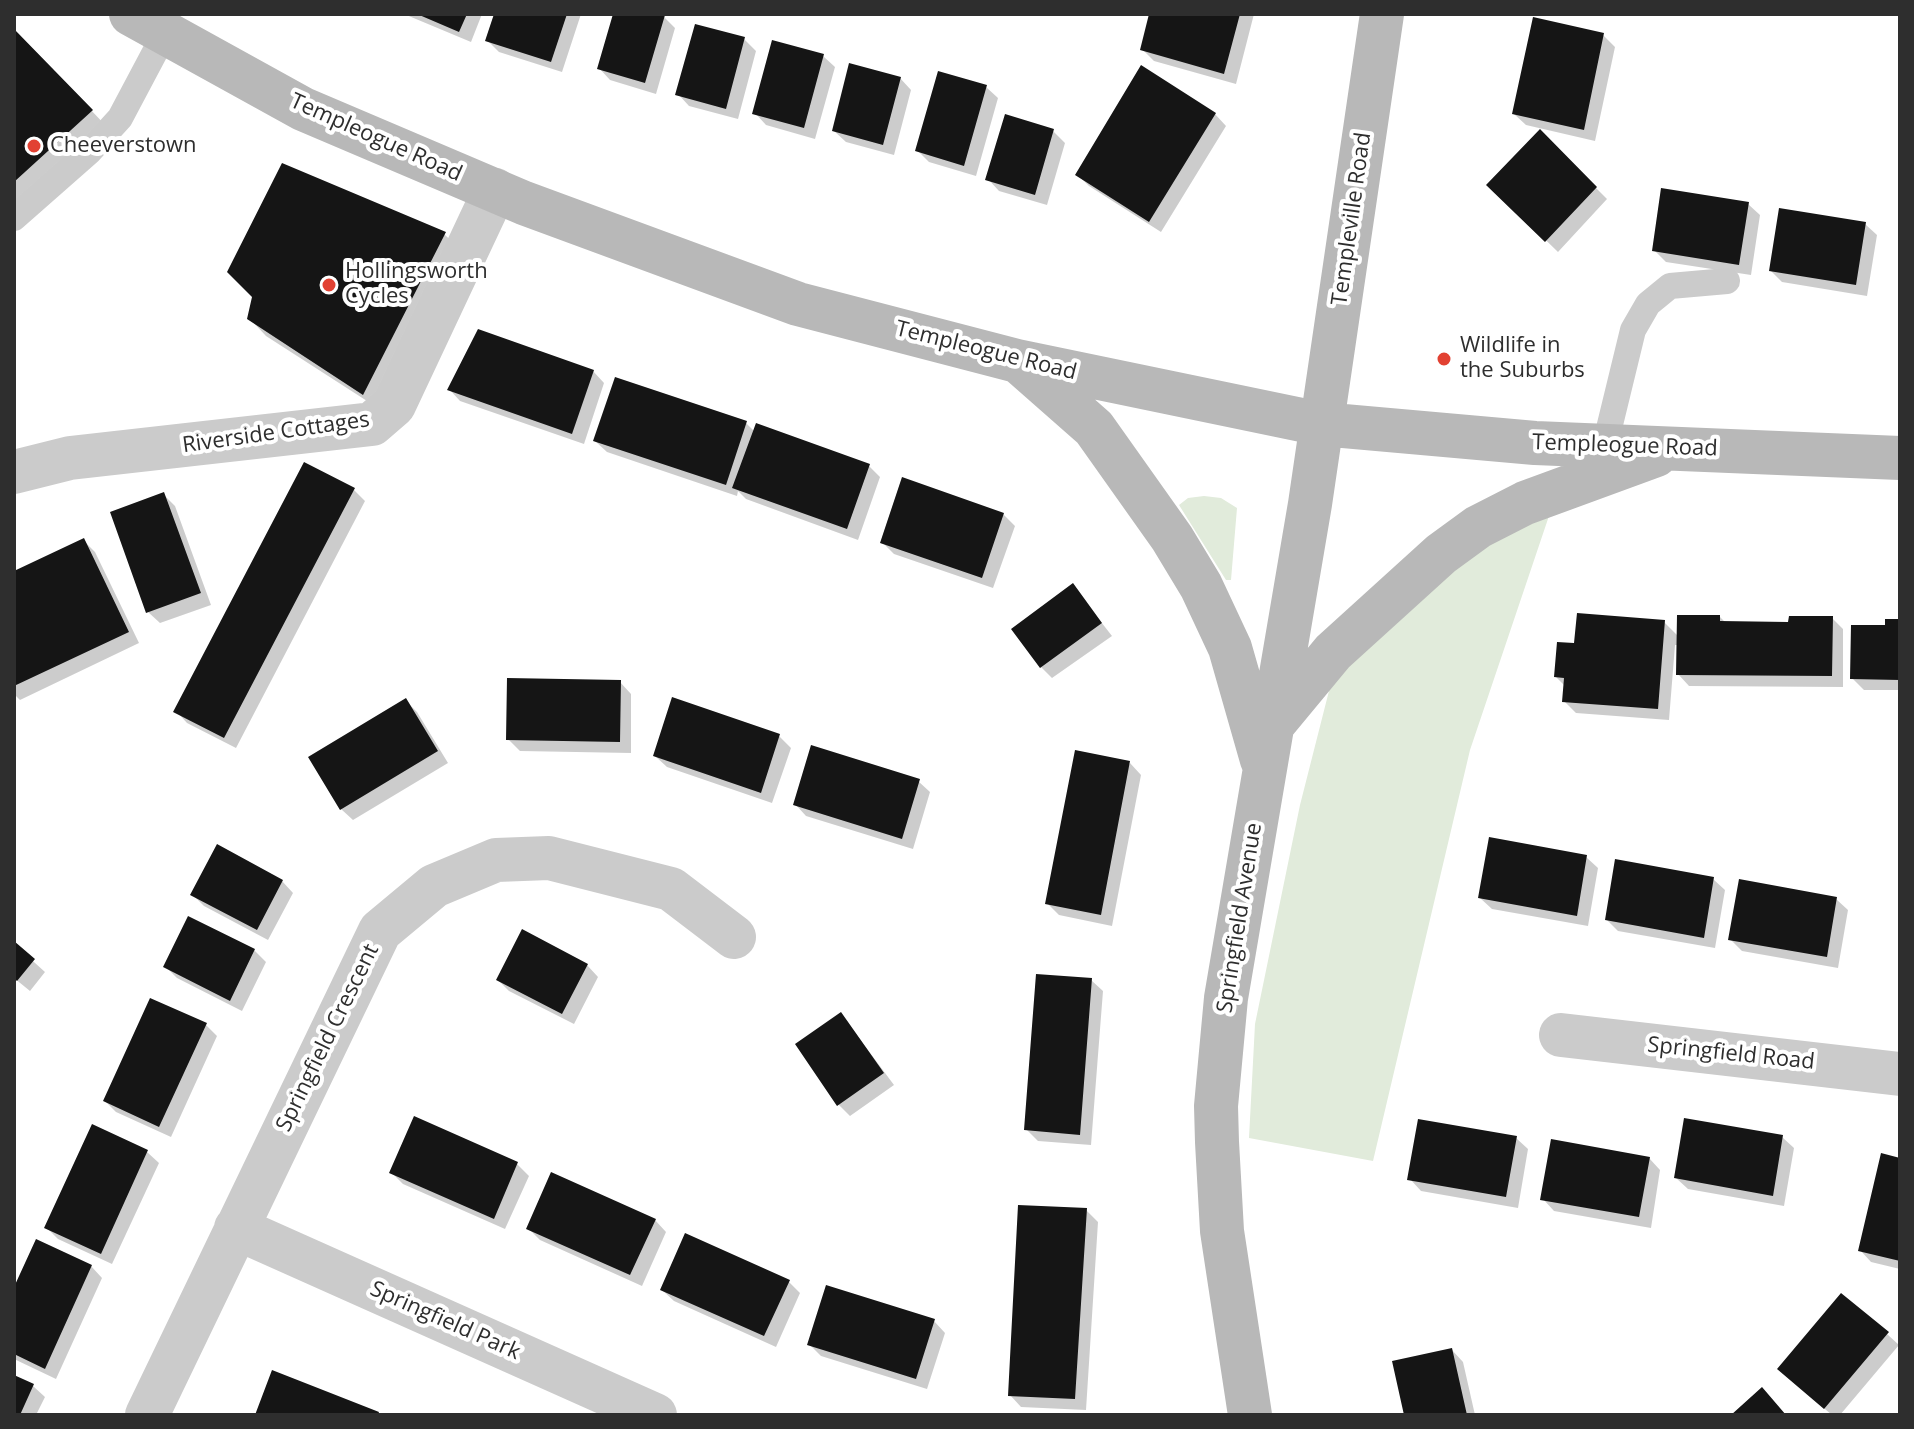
<!DOCTYPE html>
<style>
body{margin:0}
#map{position:relative;width:1914px;height:1429px;overflow:hidden;background:#fff;font-family:"Open Sans",sans-serif}
canvas{display:block}
.frame{position:absolute;inset:0;border:16px solid #2e2e2e;pointer-events:none}
</style>
<div id="map">
<canvas width="1914" height="1429"></canvas>
<div class="frame"></div>
</div>
<script>
const g = document.querySelector('canvas').getContext('2d');
g.lineJoin = 'round';
function fill(path, color) {
  g.fillStyle = color;
  g.fill(path, 'evenodd');
}
function poly(rows) {
  const path = new Path2D();
  for (const r of rows) {
    path.moveTo(r[0], r[1]);
    for (let i = 2; i < r.length; i += 2) path.lineTo(r[i], r[i + 1]);
  }
  return path;
}
function trace(path, color, width, dash) {
  g.strokeStyle = color;
  g.lineWidth = width;
  g.lineCap = dash ? 'butt' : 'round';
  g.setLineDash(dash || []);
  g.stroke(path);
}
function write(font, color, halo, rows, align = 'center') {
  g.font = font + ' "Open Sans",sans-serif';
  g.lineWidth = 8;
  g.setLineDash([]);
  g.textBaseline = 'middle';
  g.strokeStyle = halo;
  g.fillStyle = color;
  for (const [text, x, y, turn = 0] of rows) {
    g.save();
    g.translate(x, y);
    g.rotate((+turn || 0) * Math.PI / 180);
    g.textAlign = isNaN(turn) ? turn : align;
    if (halo) g.strokeText(text, 0, 0);
    g.fillText(text, 0, 0);
    g.restore();
  }
}
const green = poly([
 [1204,496,1221,498,1237,508,1231,580,1226,580,1179,505,1188,498],
 [1552,507,1470,750,1373,1161,1249,1138,1255,1024,1300,805,1331,683,1481,544]
]);
const shadow = poly([
 [404,14,482,14,471,42],
 [496,14,581,14,562,72,499,52,488,41],
 [615,14,655,14,664,17,675,28,656,94,610,80,599,68],
 [1151,14,1254,14,1236,84,1154,61,1142,49],
 [14,29,108,128,14,214],
 [1603,35,1615,47,1595,141,1526,125,1514,114],
 [744,39,756,51,738,119,689,106,678,94],
 [823,56,835,67,815,139,766,125,755,113],
 [900,78,911,90,894,155,846,142,834,131],
 [986,87,998,98,976,176,929,162,917,150],
 [1215,114,1226,126,1161,232,1089,186,1078,175],
 [1053,131,1065,143,1047,205,999,191,988,179],
 [1540,132,1607,199,1558,252,1489,185],
 [1748,204,1760,215,1751,275,1666,262,1654,250],
 [1865,224,1877,235,1867,296,1782,282,1771,271],
 [444,234,462,251,381,410,266,336,249,318],
 [593,371,604,383,584,444,460,401,449,389],
 [746,423,755,432,869,466,880,477,858,540,746,499,738,491,737,496,607,452,595,441],
 [354,490,365,501,236,748,187,723,176,711],
 [164,495,175,506,211,605,160,623,148,612],
 [1003,514,1015,526,993,588,894,554,882,542],
 [83,540,95,552,139,643,20,700,14,694,14,573],
 [1073,586,1112,636,1052,678,1041,667],
 [1720,617,1726,623,1790,624,1832,618,1843,629,1843,687,1689,686,1678,674,1678,645,1675,645,1669,720,1576,713,1564,701,1565,686,1556,677,1576,645,1664,622,1678,636],
 [1900,621,1900,690,1864,690,1852,678,1887,627],
 [620,682,631,694,631,753,520,751,508,739],
 [406,701,417,712,448,763,353,820,341,809],
 [779,736,791,748,772,803,667,767,655,756],
 [1130,763,1141,775,1112,926,1059,915,1048,904],
 [918,781,930,792,913,849,806,816,795,804],
 [1586,857,1598,868,1588,926,1492,909,1480,898],
 [1713,879,1725,890,1715,948,1618,931,1607,920],
 [282,881,293,893,268,940,204,906,193,895],
 [1836,899,1848,910,1838,968,1742,951,1730,939],
 [14,944,45,972,30,991,14,978],
 [254,950,266,962,242,1011,177,978,166,967],
 [587,965,598,977,574,1024,509,991,498,980],
 [1091,980,1103,991,1091,1145,1038,1141,1026,1129],
 [841,1014,894,1085,850,1116,838,1104],
 [206,1025,217,1036,171,1137,116,1112,105,1101],
 [93,1127,147,1152,159,1163,112,1264,58,1239,47,1228],
 [1782,1137,1794,1148,1784,1206,1688,1189,1676,1178],
 [1516,1138,1528,1149,1518,1208,1421,1191,1410,1179],
 [1649,1158,1660,1170,1651,1228,1554,1211,1543,1199],
 [1900,1160,1900,1269,1871,1262,1860,1250],
 [517,1164,529,1176,505,1229,403,1184,391,1172],
 [1086,1210,1098,1222,1086,1410,1021,1407,1010,1395],
 [655,1220,666,1232,642,1286,540,1240,528,1228],
 [91,1266,102,1278,56,1379,14,1359,14,1292],
 [788,1281,800,1293,776,1347,674,1301,662,1290],
 [934,1321,945,1333,927,1389,821,1356,809,1344],
 [1887,1334,1899,1345,1840,1415,1832,1415,1791,1380],
 [1452,1350,1463,1362,1475,1415,1406,1415],
 [14,1377,33,1386,45,1397,36,1415,14,1415]
]);
const building = poly([
 [417,14,467,14,459,32],
 [494,14,567,14,551,62,485,41],
 [613,14,665,15,645,83,597,69],
 [1149,14,1240,14,1224,74,1140,50],
 [1533,17,1604,33,1584,130,1512,114],
 [695,24,745,37,726,109,675,95],
 [14,29,93,110,14,182],
 [772,40,824,54,804,128,752,114],
 [849,63,901,77,883,145,832,131],
 [1141,65,1216,113,1149,222,1075,175],
 [938,71,987,85,964,166,915,151],
 [1005,114,1054,129,1035,195,985,180],
 [1540,129,1597,187,1545,242,1486,185],
 [282,163,446,232,363,395,247,319,252,297,227,272],
 [1661,188,1749,202,1739,265,1652,251],
 [1779,208,1866,222,1856,285,1769,271],
 [478,329,594,370,572,434,447,390],
 [615,377,747,421,726,485,593,441],
 [756,423,870,464,847,529,732,488],
 [304,462,355,488,224,738,173,712],
 [902,477,1004,513,982,578,880,543],
 [164,492,201,593,146,613,110,512],
 [84,538,129,632,14,686,14,571],
 [1073,583,1102,623,1040,668,1011,629],
 [1577,613,1665,620,1658,709,1562,702,1564,678,1554,677,1557,642,1574,643],
 [1677,615,1720,615,1720,621,1788,622,1789,616,1833,616,1832,676,1676,675],
 [1885,619,1900,619,1900,680,1850,679,1851,625,1885,625],
 [507,678,621,680,620,742,506,740],
 [672,697,780,734,761,793,653,756],
 [406,698,438,751,340,810,308,757],
 [811,745,920,779,902,839,793,805],
 [1075,750,1130,761,1101,915,1045,904],
 [1489,837,1587,855,1577,916,1478,898],
 [217,844,283,880,257,930,190,895],
 [1615,859,1714,877,1704,938,1605,920],
 [1739,879,1837,897,1827,957,1728,940],
 [188,916,255,949,230,1001,163,967],
 [522,929,588,964,562,1014,496,980],
 [14,941,35,959,17,981,14,978],
 [1036,974,1092,978,1080,1135,1024,1130],
 [150,998,207,1023,159,1127,103,1101],
 [841,1012,884,1073,837,1106,795,1044],
 [414,1116,518,1162,494,1219,389,1173],
 [1684,1118,1783,1135,1773,1196,1674,1178],
 [1418,1119,1517,1136,1506,1197,1407,1180],
 [92,1124,148,1150,101,1254,44,1228],
 [1551,1139,1650,1157,1639,1217,1540,1200],
 [1881,1153,1900,1158,1900,1261,1858,1251],
 [551,1172,656,1219,630,1275,526,1229],
 [1018,1205,1087,1208,1075,1399,1008,1396],
 [685,1233,790,1280,764,1336,660,1290],
 [36,1239,92,1265,45,1369,14,1354,14,1287],
 [826,1285,935,1319,916,1379,807,1345],
 [1841,1293,1889,1332,1824,1409,1777,1369],
 [1452,1348,1467,1415,1404,1415,1392,1361],
 [272,1370,379,1412,378,1415,255,1415],
 [14,1375,34,1384,20,1415,14,1415],
 [1762,1387,1786,1415,1731,1415]
]);
const lane = poly([
 [14,218,89,152,120,118,164,35],
 [1605,445,1633,330,1648,304,1670,286,1727,281]
]);
const street = poly([
 [14,472,70,458,372,424,394,405,495,190],
 [1561,1035,1900,1074],
 [236,1228,655,1415],
 [147,1415,380,931,434,886,496,860,549,858,671,889,734,937]
]);
const secondary = poly([
 [131,14,303,109,524,203,798,304,1017,361,1321,424,1535,443,1900,458],
 [1019,362,1094,428,1172,538,1201,586,1230,648,1262,760],
 [1275,722,1333,652,1441,554,1478,527,1525,503,1656,455],
 [1250,1415,1222,1231,1217,1142,1216,1106,1226,998,1310,504,1382,14]
]);
const markers = [
 [34,146,8,"#e24132"],
 [329,285,8,"#e24132"],
 [1444,359,8,"#e24132"]
];
const streetNames = [
 ["Templeogue Road",376,138,24],
 ["Templeville Road",1352,219,-82],
 ["Templeogue Road",986,351,14],
 ["Riverside Cottages",276,433,-8],
 ["Templeogue Road",1625,446,2],
 ["Springfield Avenue",1240,918,-81],
 ["Springfield Crescent",328,1038,-64],
 ["Springfield Road",1731,1054,6],
 ["Springfield Park",445,1321,24]
];
const poiNames = [
 ["Cheeverstown",50,146],
 ["Hollingsworth",345,272],
 ["Cycles",345,297],
 ["Wildlife in",1460,346],
 ["the Suburbs",1460,371]
];
fill(green, '#e1ebdb');
fill(shadow, '#0003');
fill(building, '#151515');
trace(lane, '#cbcbcb', 26);
trace(street, '#cbcbcb', 44);
trace(secondary, '#b8b8b8', 44);
for (const [x, y, r, color] of markers) {
  const dot = new Path2D();
  dot.arc(x, y, r, 0, 2 * Math.PI);
  g.fillStyle = color;
  g.fill(dot);
  trace(dot, '#fff', 3);
}
write('22px', '#2e2e2e', '#fff', streetNames);
write('22px', '#2e2e2e', '#fff', poiNames, 'left');
</script>
